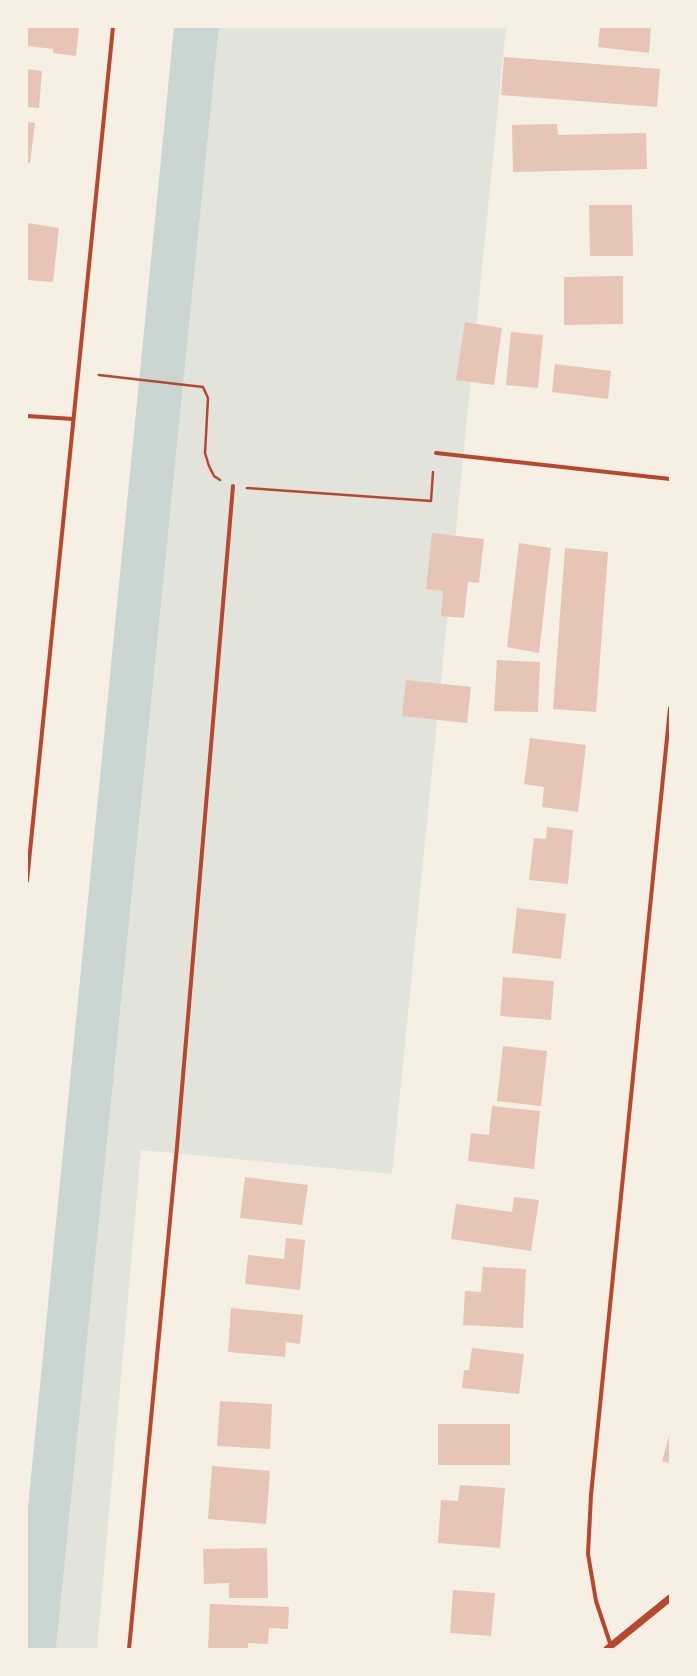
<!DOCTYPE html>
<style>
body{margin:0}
#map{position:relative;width:697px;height:1676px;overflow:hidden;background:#f6efe4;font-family:Cabin,sans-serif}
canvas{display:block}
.frame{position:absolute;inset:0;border:28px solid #f6efe4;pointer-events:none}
</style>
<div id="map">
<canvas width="697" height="1676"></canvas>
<div class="frame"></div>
</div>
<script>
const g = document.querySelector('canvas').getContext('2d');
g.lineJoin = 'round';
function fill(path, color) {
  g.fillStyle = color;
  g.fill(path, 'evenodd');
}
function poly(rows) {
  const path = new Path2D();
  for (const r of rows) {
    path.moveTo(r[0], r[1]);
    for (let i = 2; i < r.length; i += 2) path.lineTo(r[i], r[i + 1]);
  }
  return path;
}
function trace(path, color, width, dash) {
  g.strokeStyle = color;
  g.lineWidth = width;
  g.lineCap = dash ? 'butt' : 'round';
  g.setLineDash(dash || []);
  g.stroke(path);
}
const green = poly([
 [219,27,506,27,392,1174,141,1150,97,1649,56,1649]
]);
const water = poly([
 [174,27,219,27,56,1649,27,1649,27,1517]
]);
const building = poly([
 [27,27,79,27,76,56,53,53,53,49,27,46],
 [600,27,651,27,649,53,598,47],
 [504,57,660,69,657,107,501,95],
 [27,69,42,71,39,108,27,107],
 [27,122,35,123,30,163,27,163],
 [557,124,558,135,646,133,647,169,513,172,512,125],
 [589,205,632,205,633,256,590,256],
 [27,223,59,228,53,282,27,280],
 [623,276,623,324,564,325,564,277],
 [465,322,502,328,494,385,456,380],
 [511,332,543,335,538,388,506,385],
 [555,364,611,371,608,399,552,392],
 [432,533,484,539,479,583,468,582,464,618,441,616,443,591,426,589],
 [519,543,551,548,539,653,507,647],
 [565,548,608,552,596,712,553,709],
 [497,660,540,662,538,712,494,711],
 [406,680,471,687,467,723,402,716],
 [530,738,586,745,578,812,542,807,544,787,524,784],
 [547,827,573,830,568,884,529,880,534,838,546,839],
 [517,908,566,914,561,959,512,953],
 [503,977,554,981,551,1020,500,1016],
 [503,1046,547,1051,541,1106,497,1101],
 [492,1106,540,1111,534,1169,468,1161,471,1133,489,1135],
 [245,1177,308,1185,302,1225,240,1218],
 [514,1197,539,1200,531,1251,451,1239,456,1204,512,1212],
 [286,1238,305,1240,300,1290,245,1284,248,1255,284,1259],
 [483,1267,526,1269,523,1328,463,1325,465,1291,481,1292],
 [231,1308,303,1315,300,1344,286,1342,285,1357,228,1352],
 [472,1348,524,1354,519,1394,462,1388,464,1370,469,1370],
 [220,1401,272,1404,270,1449,217,1446],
 [438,1424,510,1424,510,1465,438,1465],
 [670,1432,670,1463,662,1461],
 [212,1466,270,1471,266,1524,208,1519],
 [460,1485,505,1488,500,1548,438,1543,441,1500,458,1501],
 [267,1548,268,1598,229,1598,229,1583,204,1584,203,1549],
 [453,1590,495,1593,491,1636,450,1633],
 [210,1604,289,1607,288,1629,269,1628,268,1644,248,1643,248,1649,208,1649]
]);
const path = poly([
 [99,375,203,387,208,398,205,453,209,466,214,476,220,480],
 [247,488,431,501,433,472]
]);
const minor = poly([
 [27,416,73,419],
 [436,453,670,479],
 [27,881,113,27],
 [611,1646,596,1601,588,1554,591,1495,670,708],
 [129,1649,177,1147,233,486]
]);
const tertiary = poly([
 [607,1649,670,1598]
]);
fill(green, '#e2e4dc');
fill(water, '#c9d6d2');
fill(building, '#e6c5b7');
trace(path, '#b5482f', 2.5);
trace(minor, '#b5482f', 4);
trace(tertiary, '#b5482f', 7);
</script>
